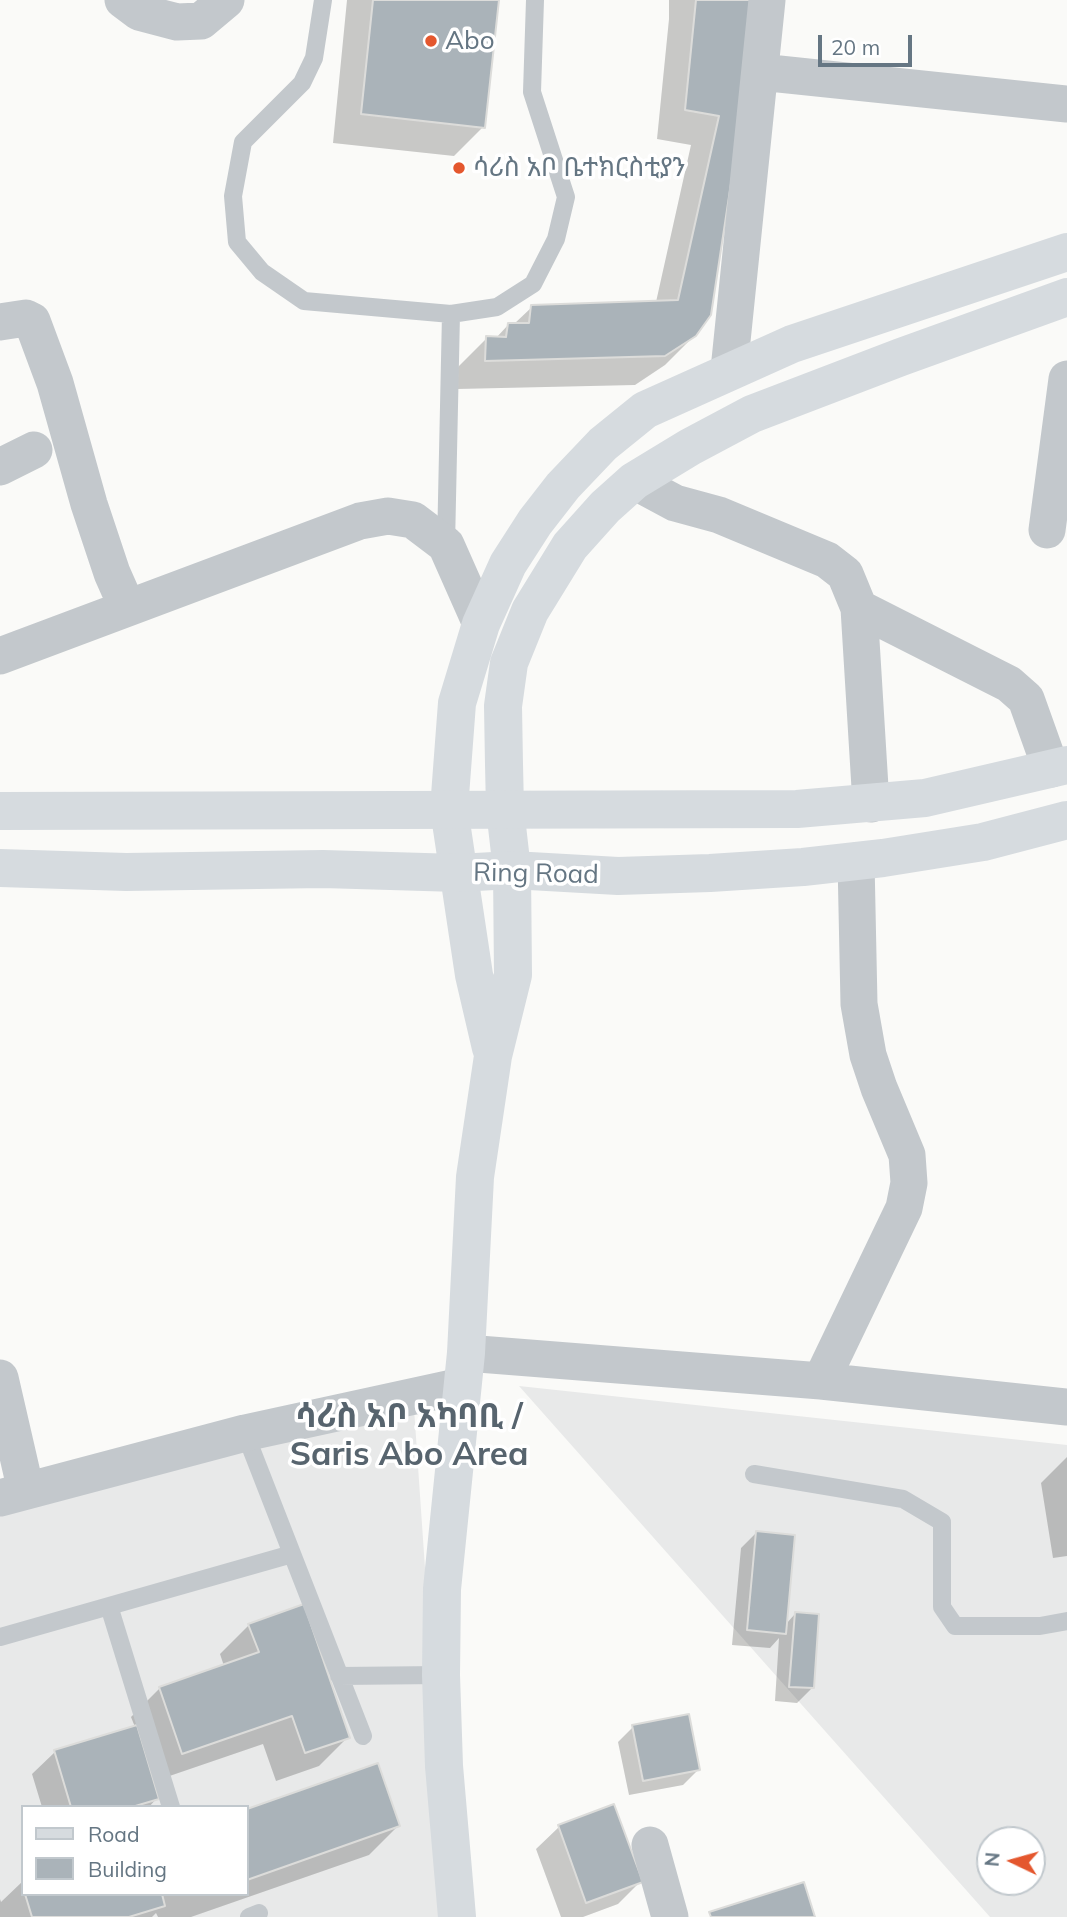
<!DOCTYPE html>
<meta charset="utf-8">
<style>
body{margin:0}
#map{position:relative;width:1067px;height:1917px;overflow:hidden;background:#fafaf8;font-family:Mulish,sans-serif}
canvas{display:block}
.legend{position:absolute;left:21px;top:1805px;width:228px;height:91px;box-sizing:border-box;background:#fff;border:2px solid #c1c8cd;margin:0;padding:9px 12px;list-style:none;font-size:21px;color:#657683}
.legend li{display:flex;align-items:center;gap:14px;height:35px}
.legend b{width:35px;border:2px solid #c1c8cd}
.north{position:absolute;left:976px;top:1826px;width:70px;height:70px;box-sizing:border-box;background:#fff;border:2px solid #c1c8cd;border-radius:50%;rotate:275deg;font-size:19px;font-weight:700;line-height:28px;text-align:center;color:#657683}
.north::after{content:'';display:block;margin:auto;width:24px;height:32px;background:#e4572e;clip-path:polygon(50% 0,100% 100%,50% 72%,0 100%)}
.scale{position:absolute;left:818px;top:35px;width:94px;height:32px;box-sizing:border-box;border:4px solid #657683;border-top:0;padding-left:9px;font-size:21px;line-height:24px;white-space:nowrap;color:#657683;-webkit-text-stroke:5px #fff;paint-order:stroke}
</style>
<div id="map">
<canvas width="1067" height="1917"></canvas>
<ul class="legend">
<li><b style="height:9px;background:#d6dbdf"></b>Road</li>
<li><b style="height:19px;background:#aab3b9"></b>Building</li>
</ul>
<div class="north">N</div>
<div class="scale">20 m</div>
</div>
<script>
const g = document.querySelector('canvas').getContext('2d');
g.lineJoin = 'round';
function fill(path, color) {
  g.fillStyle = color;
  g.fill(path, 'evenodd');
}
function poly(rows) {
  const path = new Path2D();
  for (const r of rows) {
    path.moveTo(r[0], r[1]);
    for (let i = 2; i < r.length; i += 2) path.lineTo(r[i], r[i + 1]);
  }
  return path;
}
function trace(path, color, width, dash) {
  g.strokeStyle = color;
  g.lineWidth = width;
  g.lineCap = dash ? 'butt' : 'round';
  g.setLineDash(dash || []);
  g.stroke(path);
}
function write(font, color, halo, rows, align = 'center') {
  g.font = font + ' Mulish,"Noto Sans Ethiopic",sans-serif';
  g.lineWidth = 7;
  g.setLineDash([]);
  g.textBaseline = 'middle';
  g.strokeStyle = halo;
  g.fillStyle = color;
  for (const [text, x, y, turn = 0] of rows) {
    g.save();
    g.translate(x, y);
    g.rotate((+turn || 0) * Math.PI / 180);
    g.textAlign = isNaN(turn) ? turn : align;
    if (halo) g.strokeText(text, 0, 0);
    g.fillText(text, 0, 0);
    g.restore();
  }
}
const built = poly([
 [412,1379,449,1917,0,1917,0,1488],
 [23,1807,247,1807,247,1894,23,1894],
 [519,1386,1067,1445,1067,1917,990,1917],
 [990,1840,1032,1840,1032,1882,990,1882]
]);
const shadow = poly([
 [347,0,497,0,483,127,454,156,333,143],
 [669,0,757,0,695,335,665,365,635,385,457,389,458,367,487,338,495,339,509,324,514,324,532,307,656,302,691,145,657,139,669,19],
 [1067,1457,1067,1556,1053,1558,1041,1483],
 [756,1533,786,1624,795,1614,812,1688,797,1703,775,1701,779,1638,770,1648,732,1645,741,1548],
 [249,1625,348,1737,319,1766,276,1781,263,1744,152,1782,157,1798,149,1807,42,1807,32,1774,55,1752,135,1727,131,1717,160,1688,224,1666,220,1654],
 [633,1727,699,1769,683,1785,629,1795,618,1742],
 [377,1765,398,1826,369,1855,191,1917,158,1917,156,1913,152,1917,0,1917,0,1899,1,1902,23,1881,23,1894,247,1894,247,1811],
 [613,1807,641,1881,618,1904,583,1917,561,1917,536,1849,559,1827]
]);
const building = poly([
 [373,0,499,0,485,128,361,114,373,0],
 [696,0,759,0,711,315,696,336,665,356,485,361,486,336,506,337,508,323,529,323,531,305,678,300,719,116,685,110,696,0],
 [756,1531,795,1535,786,1634,747,1630,756,1531],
 [304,1604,350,1738,305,1753,292,1716,182,1754,159,1687,259,1652,248,1624,304,1604],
 [795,1612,819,1614,814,1688,789,1687,795,1612],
 [689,1714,700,1770,643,1781,632,1725,689,1714],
 [137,1725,159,1799,132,1807,71,1807,54,1750,137,1725],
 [378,1763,400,1826,247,1880,247,1809,378,1763],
 [614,1804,643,1882,586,1903,558,1825,614,1804],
 [804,1882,815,1917,711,1917,709,1912,804,1882],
 [25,1894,162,1894,165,1906,129,1917,32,1917,25,1894]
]);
const lane = poly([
 [323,0,314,58,302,83,243,142,233,196,237,242,262,272,304,301,451,314,497,307,533,284,556,239,566,197,532,92,535,0],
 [446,545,451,314],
 [245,1433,363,1736],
 [754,1474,903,1499,942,1522,942,1607,955,1626,1040,1626,1067,1621],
 [109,1606,171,1807],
 [0,1637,292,1554],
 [339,1676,441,1675],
 [249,1917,259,1913]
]);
const street = poly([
 [123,0,139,12,177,22,201,21,226,0],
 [760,72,1067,104],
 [0,322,26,318,32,321,55,383,89,504,112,573,127,607],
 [729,370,767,0],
 [0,467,34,450],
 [634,481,675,503,719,515,827,560,845,574,859,608,871,804],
 [1047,530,1067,379],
 [859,608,1009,684,1026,699,1051,769],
 [0,656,360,521,388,516,413,520,446,545,481,624],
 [466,1353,821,1381,1067,1407],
 [0,1378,26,1491],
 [821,1381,904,1208,909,1183,907,1155,879,1088,868,1055,859,1004,856,861],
 [0,1498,245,1433,461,1386],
 [650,1845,670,1917]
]);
const secondary = poly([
 [491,1048,474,975,449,809,457,703,481,624,508,564,535,522,563,486,603,444,645,410,792,344,1067,252],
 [457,1917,444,1766,441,1675,442,1589,466,1353,475,1177,493,1056,513,975,512,870,505,809,504,764,503,706,509,663,530,611,570,546,605,507,634,481,690,447,752,414,901,357,1067,297]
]);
const highway = poly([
 [0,811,797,809,925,798,1067,765],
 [0,868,126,872,323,869,458,873,512,870,618,876,710,873,803,867,883,858,983,842,1067,820]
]);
const markers = [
 [431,41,7,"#e4572e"],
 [459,168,7,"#e4572e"]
];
const poiNames = [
 ["Abo",445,41],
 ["ሳሪስ አቦ ቤተክርስቲያን",473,168]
];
const streetNames = [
 ["Ring Road",536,874,1]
];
const districtNames = [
 ["ሳሪስ አቦ አካባቢ /",409,1417],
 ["Saris Abo Area",409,1455]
];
fill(built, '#e8e9e9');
fill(shadow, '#0003');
fill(building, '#aab3b9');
trace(building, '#dcdcda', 2);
trace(lane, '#c3c8cc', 18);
trace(street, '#c3c8cc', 37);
trace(secondary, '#d6dbdf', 38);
trace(highway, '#d6dbdf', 38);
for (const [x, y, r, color] of markers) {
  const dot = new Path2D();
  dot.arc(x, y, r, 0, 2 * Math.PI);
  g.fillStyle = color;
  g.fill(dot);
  trace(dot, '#fff', 2.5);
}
write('26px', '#657683', '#fff', poiNames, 'left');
write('26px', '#657683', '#fff', streetNames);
write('bold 33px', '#57646e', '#fff', districtNames);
</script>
